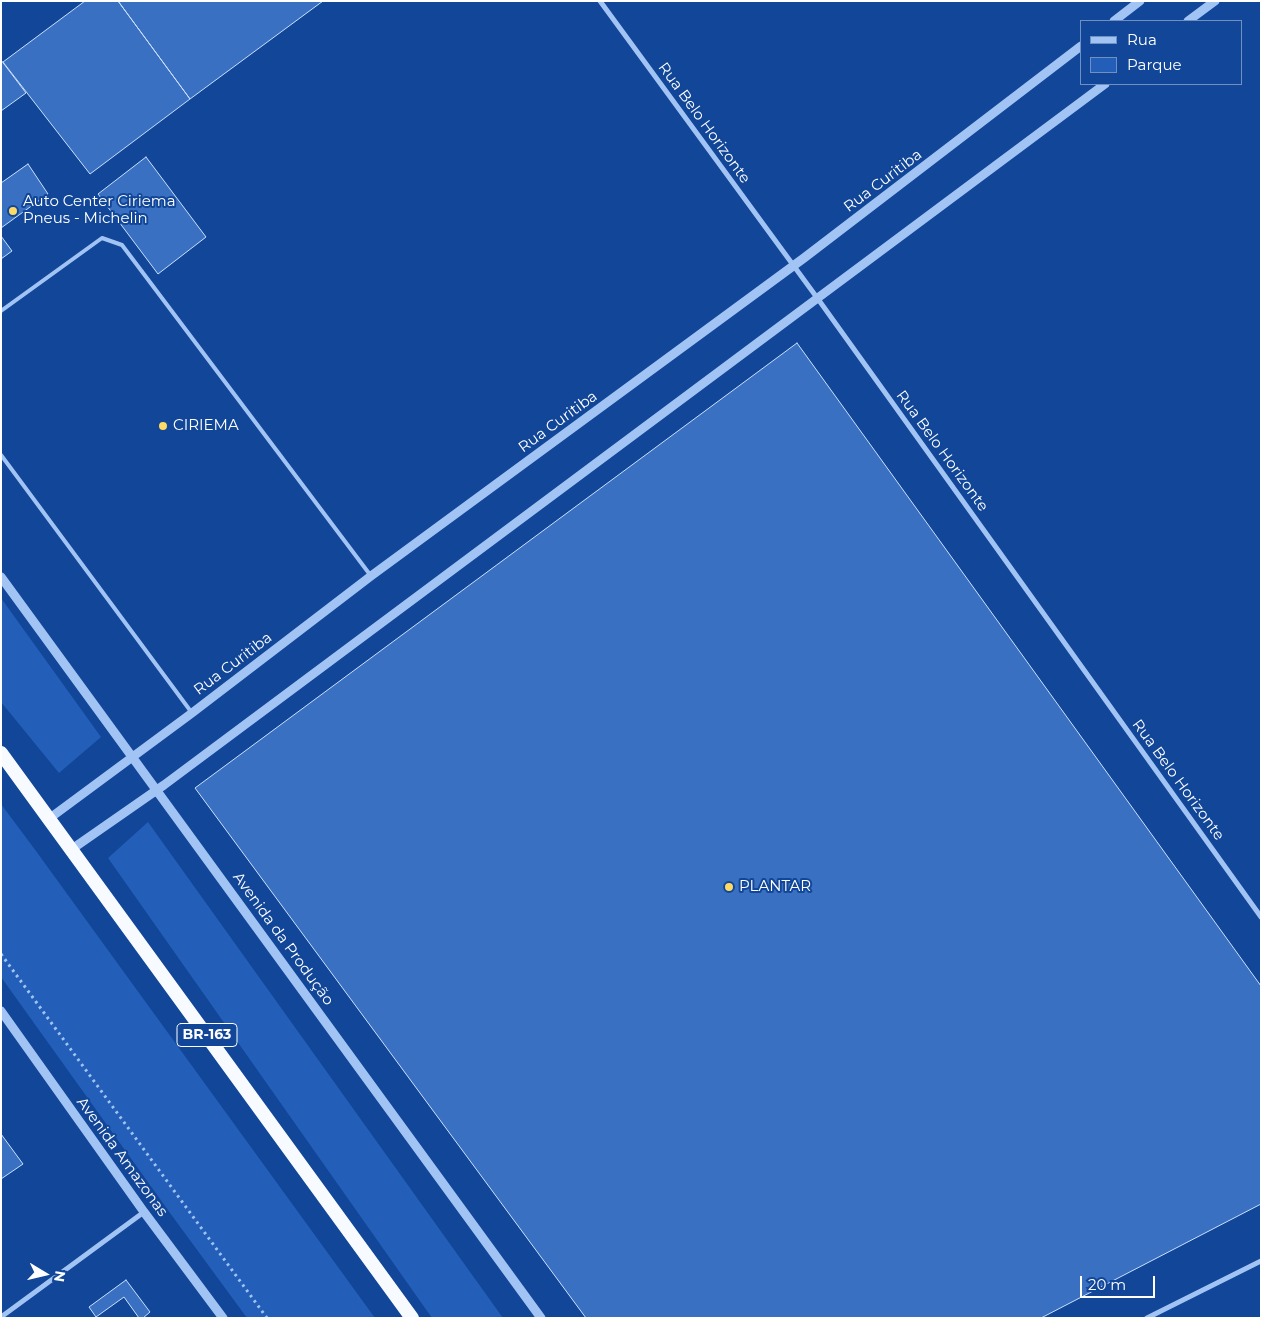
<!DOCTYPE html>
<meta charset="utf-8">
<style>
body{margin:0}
#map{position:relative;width:1262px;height:1319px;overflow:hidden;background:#114698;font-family:Montserrat,sans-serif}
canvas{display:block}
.frame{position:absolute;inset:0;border:2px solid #fff;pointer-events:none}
.legend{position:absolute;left:1080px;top:20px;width:162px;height:65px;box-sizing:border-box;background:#114698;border:1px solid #7090c1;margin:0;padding:6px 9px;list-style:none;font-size:15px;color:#fff}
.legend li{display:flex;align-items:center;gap:10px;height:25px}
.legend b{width:25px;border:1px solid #7090c1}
.north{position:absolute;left:20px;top:1249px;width:50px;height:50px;-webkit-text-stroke:4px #114698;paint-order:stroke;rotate:99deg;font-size:14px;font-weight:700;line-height:20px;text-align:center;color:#fff}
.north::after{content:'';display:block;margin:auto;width:18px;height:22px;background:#fff;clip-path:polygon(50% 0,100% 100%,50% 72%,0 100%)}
.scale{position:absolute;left:1080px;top:1276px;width:75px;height:22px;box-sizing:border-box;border:2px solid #fff;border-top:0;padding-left:6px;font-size:15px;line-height:18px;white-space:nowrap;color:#fff;-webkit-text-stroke:4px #114698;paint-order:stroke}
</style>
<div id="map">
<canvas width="1262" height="1319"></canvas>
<div class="frame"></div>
<ul class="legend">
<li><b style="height:6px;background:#a2c4f4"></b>Rua</li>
<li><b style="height:14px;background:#235fb8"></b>Parque</li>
</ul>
<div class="north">N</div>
<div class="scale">20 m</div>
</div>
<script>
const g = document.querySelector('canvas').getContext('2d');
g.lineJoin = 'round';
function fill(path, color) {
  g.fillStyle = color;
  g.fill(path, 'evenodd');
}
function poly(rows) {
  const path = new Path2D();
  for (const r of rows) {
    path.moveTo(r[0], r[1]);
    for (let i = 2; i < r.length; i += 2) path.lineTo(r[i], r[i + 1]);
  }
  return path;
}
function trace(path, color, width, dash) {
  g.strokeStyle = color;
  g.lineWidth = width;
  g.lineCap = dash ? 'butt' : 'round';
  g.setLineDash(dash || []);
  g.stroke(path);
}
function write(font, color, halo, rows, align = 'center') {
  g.font = font + ' Montserrat,sans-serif';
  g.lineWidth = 4;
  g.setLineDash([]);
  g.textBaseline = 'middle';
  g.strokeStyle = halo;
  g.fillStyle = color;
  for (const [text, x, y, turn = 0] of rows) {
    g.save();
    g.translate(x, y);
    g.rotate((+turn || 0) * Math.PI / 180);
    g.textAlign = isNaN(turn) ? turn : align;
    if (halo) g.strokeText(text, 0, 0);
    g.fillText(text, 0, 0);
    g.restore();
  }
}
const green = poly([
 [1,598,101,737,59,773,1,702],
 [1,804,36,851,375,1318,247,1318,170,1213,1,977],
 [148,822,503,1318,432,1318,108,858]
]);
const building = poly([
 [85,1,118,1,190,99,90,174,3,62,85,1],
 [118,1,323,1,190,99,118,1],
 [1,60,26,93,1,111,1,60],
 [146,157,206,237,158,274,98,194,146,157],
 [28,164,48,194,1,228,1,183,28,164],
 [1,236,12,251,1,259,1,236],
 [797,343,1261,986,1261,1204,1041,1318,586,1318,195,788,797,343],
 [1,1134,23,1164,1,1179,1,1134],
 [126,1280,150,1312,143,1318,139,1318,124,1297,96,1317,89,1307,126,1280]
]);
const path = poly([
 [1,954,267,1318]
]);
const service = poly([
 [1,311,102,238,122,245,371,576],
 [1,455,192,713]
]);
const minor = poly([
 [600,1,818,299,1261,917],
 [1,1317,144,1212],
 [1147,1318,1261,1261]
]);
const tertiary = poly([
 [1114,21,1140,1],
 [1188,21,1215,1],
 [1,577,541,1318],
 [50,818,192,713,371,576,804,258,1081,46],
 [72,849,164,785,1105,84],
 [1,1011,144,1212,223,1318]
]);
const trunk = poly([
 [1,753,412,1318]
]);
const markers = [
 [13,211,5,"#ffd965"],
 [163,426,5,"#ffd965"],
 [729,887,5,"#ffd965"]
];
const shields = [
 [207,1035,60]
];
const shieldNames = [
 ["BR-163",207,1035]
];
const streetNames = [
 ["Rua Belo Horizonte",704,123,54],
 ["Rua Curitiba",883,181,-37],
 ["Rua Curitiba",558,422,-36],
 ["Rua Belo Horizonte",942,451,54],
 ["Rua Curitiba",233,664,-37],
 ["Rua Belo Horizonte",1178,780,54],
 ["Avenida da Produção",283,939,54],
 ["Avenida Amazonas",122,1157,54]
];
const poiNames = [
 ["Auto Center Ciriema",23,202],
 ["Pneus - Michelin",23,219],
 ["CIRIEMA",173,426],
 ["PLANTAR",739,887]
];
fill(green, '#235fb8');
fill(building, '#3970c1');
trace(building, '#cae0fe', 1);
trace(path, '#a2c4f4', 3, [2.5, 4]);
trace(service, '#a2c4f4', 4);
trace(minor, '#a2c4f4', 5);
trace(tertiary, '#a2c4f4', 9);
trace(trunk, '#f7faff', 14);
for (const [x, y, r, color] of markers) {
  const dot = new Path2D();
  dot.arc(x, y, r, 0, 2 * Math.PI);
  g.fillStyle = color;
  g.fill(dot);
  trace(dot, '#114698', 2);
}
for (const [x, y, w] of shields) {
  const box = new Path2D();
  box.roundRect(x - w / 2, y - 11.5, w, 23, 4);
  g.fillStyle = '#114698';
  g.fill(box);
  trace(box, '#fff', 1);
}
write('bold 14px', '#fff', null, shieldNames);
write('15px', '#fff', '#114698', streetNames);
write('15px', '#fff', '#114698', poiNames, 'left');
</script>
